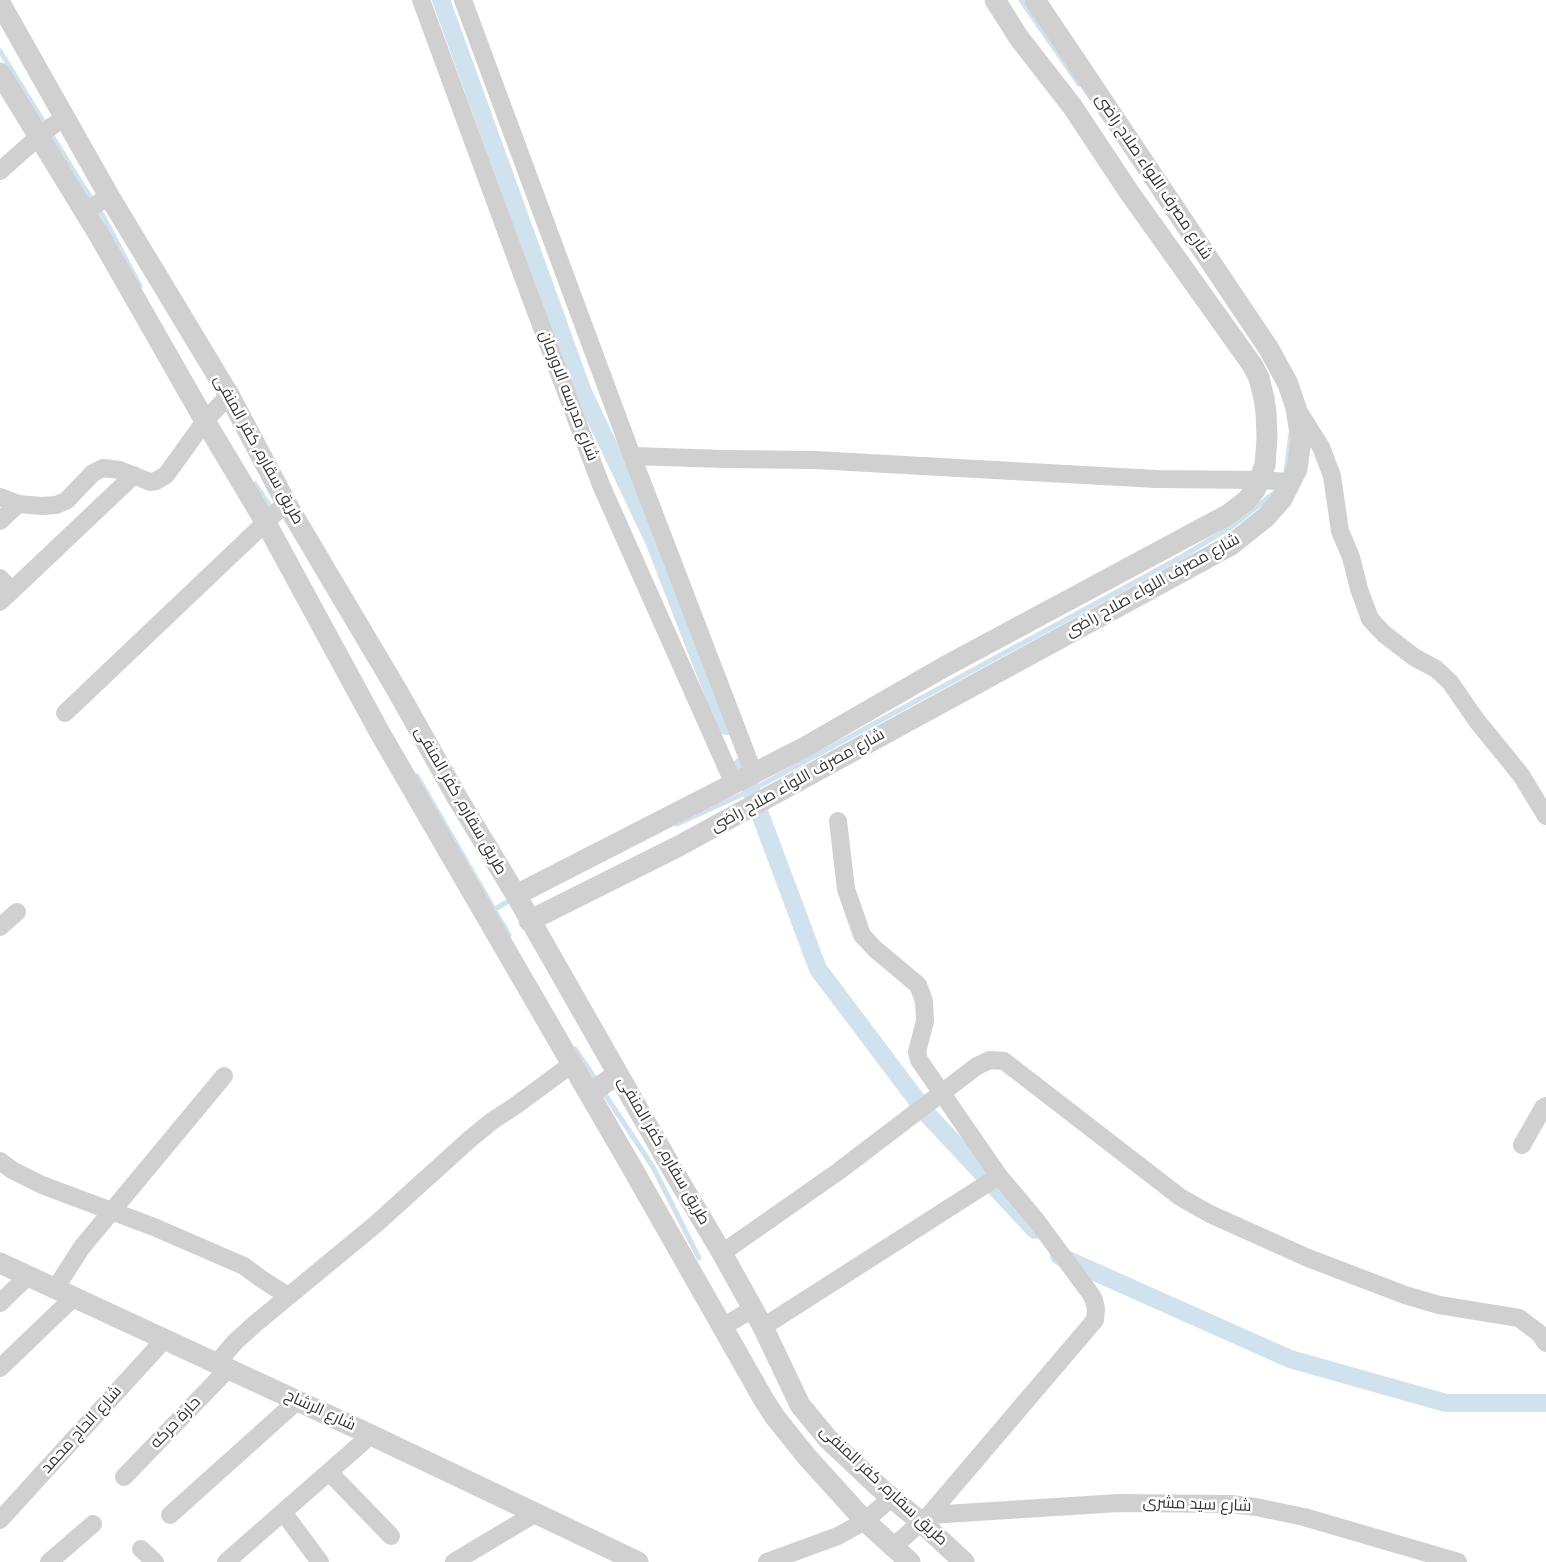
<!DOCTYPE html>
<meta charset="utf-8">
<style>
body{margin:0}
canvas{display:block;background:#fff}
</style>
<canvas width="1546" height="1562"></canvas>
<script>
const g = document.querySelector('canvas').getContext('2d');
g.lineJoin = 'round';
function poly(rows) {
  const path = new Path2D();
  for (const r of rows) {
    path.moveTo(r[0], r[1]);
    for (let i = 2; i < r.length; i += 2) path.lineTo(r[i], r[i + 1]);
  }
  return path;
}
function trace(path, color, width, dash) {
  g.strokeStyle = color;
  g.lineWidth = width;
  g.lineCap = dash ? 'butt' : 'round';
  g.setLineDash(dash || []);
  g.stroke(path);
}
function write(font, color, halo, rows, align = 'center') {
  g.font = font + ' Poppins,Cairo,sans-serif';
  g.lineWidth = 5;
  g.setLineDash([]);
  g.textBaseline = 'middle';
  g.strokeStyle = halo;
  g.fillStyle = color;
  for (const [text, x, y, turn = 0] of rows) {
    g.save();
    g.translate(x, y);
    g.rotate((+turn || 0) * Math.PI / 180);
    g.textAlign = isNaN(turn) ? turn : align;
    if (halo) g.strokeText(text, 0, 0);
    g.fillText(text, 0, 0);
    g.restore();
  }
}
const stream = poly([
 [1021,0,1079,84],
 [0,51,83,186,103,216,140,286],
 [1286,472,1291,433],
 [255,484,271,508,272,513],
 [417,776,509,935],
 [677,824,752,790,1183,556,1234,525,1274,493],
 [495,909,507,902],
 [575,1049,598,1083],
 [602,1090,653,1167,699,1258]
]);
const canal = poly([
 [441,0,583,392,654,541,726,726],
 [742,766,818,969,928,1115,1035,1230],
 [1059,1256,1290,1359,1446,1403,1546,1403]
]);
const minor = poly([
 [421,0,530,296,601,485,734,784],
 [463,0,632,456,754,774],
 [0,171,45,131,65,117],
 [85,212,109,196],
 [1297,409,1321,447,1332,476,1340,531,1351,557,1359,589,1370,619,1384,634,1414,657,1436,669,1450,682,1477,721,1521,775,1546,816],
 [632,456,724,459,815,460,1156,479,1260,480,1290,482],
 [0,497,18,504,42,506,56,505,66,501,93,473,103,468,120,470,150,482,156,481,166,475,205,421,229,395],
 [0,521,18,504],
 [0,578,12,591],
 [0,602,134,475],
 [65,713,286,503],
 [838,821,846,889,862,935,875,949,918,985,924,1001,925,1021,917,1052,919,1060,999,1176,1036,1220,1090,1293,1094,1300,1096,1309,1095,1320,929,1515,893,1547],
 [0,927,17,912],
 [1522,1145,1543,1108,1546,1106],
 [0,1161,12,1170,42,1185,154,1227,244,1266,260,1278,288,1296],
 [722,1253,839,1171,977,1066,990,1060,1004,1061,1180,1197,1210,1214,1308,1258,1405,1295,1439,1305,1519,1318,1539,1333,1546,1343],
 [55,1289,82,1247,224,1076],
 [0,1303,28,1276],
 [722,1327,753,1309],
 [763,1327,999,1176],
 [216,1364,235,1342,256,1323,376,1224,470,1139,492,1121,515,1106,572,1064],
 [0,1368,73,1298],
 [329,1472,391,1536],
 [124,1477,228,1369],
 [283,1512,320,1562],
 [170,1515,297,1401],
 [929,1515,1119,1503,1231,1504,1256,1507,1304,1517,1458,1562],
 [0,1520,164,1340],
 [141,1549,155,1562],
 [49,1562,93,1524],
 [226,1562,371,1435],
 [454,1562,536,1513],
 [767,1562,838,1536,865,1521,892,1497]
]);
const tertiary = poly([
 [0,3,109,196,229,395,286,503,398,692,458,799,516,895,675,1174,722,1253,763,1327,800,1405,828,1439,880,1488,921,1522,964,1562],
 [0,73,99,235,205,421,266,523,380,733,631,1166,764,1400,775,1417,807,1457,865,1521,910,1562],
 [516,895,805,747,944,667,1229,514,1247,500,1255,490,1265,465,1267,438,1266,412,1264,398,1259,378,1253,366,1129,192,1072,106,1019,38,995,0],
 [529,921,677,847,1231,545,1266,517,1282,499,1297,469,1301,440,1296,408,1288,384,1269,349,1035,0],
 [589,1094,618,1074],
 [0,1263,371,1435,638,1562]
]);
const streetNames = [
 ["شارع مصرف اللواء صلاح راضى",1153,177,56],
 ["شارع مدرسه الاورمان",568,396,69],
 ["طريق سقاره, كفر المنفى",258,450,61],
 ["شارع مصرف اللواء صلاح راضى",1153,586,-29],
 ["شارع مصرف اللواء صلاح راضى",798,781,-29],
 ["طريق سقاره, كفر المنفى",460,801,60],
 ["طريق سقاره, كفر المنفى",663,1151,60],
 ["شارع الرشاح",320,1411,25],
 ["حارة حركه",176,1423,-46],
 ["شارع الحاج محمد",82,1430,-48],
 ["طريق سقاره, كفر المنفى",883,1486,43],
 ["شارع سيد مشرى",1197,1505,2]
];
trace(stream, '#cfe2ee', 5);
trace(canal, '#cfe2ee', 18);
trace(minor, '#d0d0d0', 18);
trace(tertiary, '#d0d0d0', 21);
write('16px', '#333', '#fff', streetNames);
</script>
